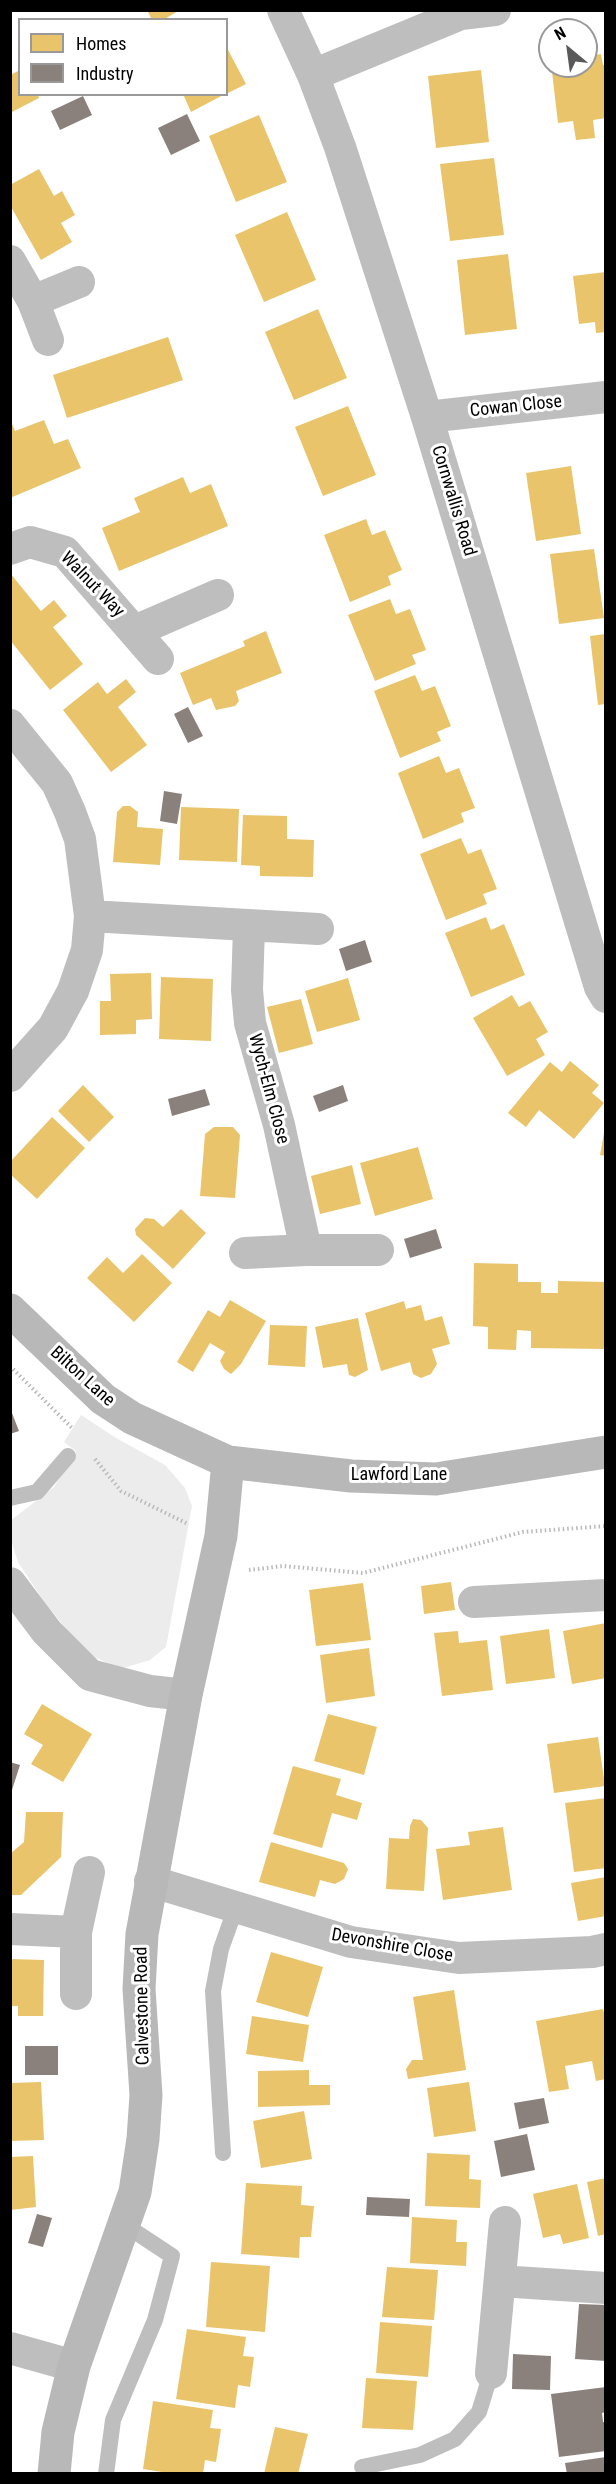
<!DOCTYPE html>
<style>
body{margin:0}
#map{position:relative;width:616px;height:2484px;overflow:hidden;background:#fff;font-family:"Roboto Condensed",sans-serif}
canvas{display:block}
.frame{position:absolute;inset:0;border:12px solid #000;pointer-events:none}
.legend{position:absolute;left:18px;top:18px;width:210px;height:78px;box-sizing:border-box;background:#fff;border:2px solid #999;margin:0;padding:8px 10px;list-style:none;font-size:18px;color:#000}
.legend li{display:flex;align-items:center;gap:12px;height:30px}
.legend b{width:30px;border:2px solid #999}
.north{position:absolute;left:538px;top:18px;width:60px;height:60px;box-sizing:border-box;background:#fff;border:2px solid #999;border-radius:50%;rotate:331deg;font-size:16px;font-weight:700;line-height:24px;text-align:center;color:#000}
.north::after{content:'';display:block;margin:auto;width:21px;height:27px;background:#595959;clip-path:polygon(50% 0,100% 100%,50% 72%,0 100%)}
</style>
<div id="map">
<canvas width="616" height="2484"></canvas>
<div class="frame"></div>
<ul class="legend">
<li><b style="height:16px;background:#e9c46a"></b>Homes</li>
<li><b style="height:16px;background:#8a817c"></b>Industry</li>
</ul>
<div class="north">N</div>
</div>
<script>
const g = document.querySelector('canvas').getContext('2d');
g.lineJoin = 'round';
function fill(path, color) {
  g.fillStyle = color;
  g.fill(path, 'evenodd');
}
function poly(rows) {
  const path = new Path2D();
  for (const r of rows) {
    path.moveTo(r[0], r[1]);
    for (let i = 2; i < r.length; i += 2) path.lineTo(r[i], r[i + 1]);
  }
  return path;
}
function trace(path, color, width, dash) {
  g.strokeStyle = color;
  g.lineWidth = width;
  g.lineCap = dash ? 'butt' : 'round';
  g.setLineDash(dash || []);
  g.stroke(path);
}
function write(font, color, halo, rows, align = 'center') {
  g.font = font + ' "Roboto Condensed",sans-serif';
  g.lineWidth = 6;
  g.setLineDash([]);
  g.textBaseline = 'middle';
  g.strokeStyle = halo;
  g.fillStyle = color;
  for (const [text, x, y, turn = 0] of rows) {
    g.save();
    g.translate(x, y);
    g.rotate((+turn || 0) * Math.PI / 180);
    g.textAlign = isNaN(turn) ? turn : align;
    if (halo) g.strokeText(text, 0, 0);
    g.fillText(text, 0, 0);
    g.restore();
  }
}
const green = poly([
 [81,1415,116,1438,165,1465,185,1488,192,1506,166,1647,150,1660,120,1669,86,1653,45,1603,18,1562,11,1540,10,1521,54,1487,76,1451,64,1442]
]);
const homes = poly([
 [147,10,180,10,163,20,152,20],
 [226,46,246,84,226,94],
 [601,54,603,65,606,65,606,118,593,120,595,138,576,140,573,121,558,123,552,72,566,70,566,66,586,66,586,56],
 [20,70,20,94,38,94,39,98,10,113,10,75],
 [481,70,489,142,436,148,428,76],
 [183,94,225,94,191,112],
 [259,115,287,182,236,202,209,136],
 [494,158,504,235,450,241,440,164],
 [39,169,54,196,62,191,75,215,61,223,72,242,41,260,10,205,10,185],
 [287,212,316,280,264,302,235,235],
 [508,254,517,329,465,335,457,260],
 [606,272,606,332,596,333,595,322,579,324,573,276],
 [318,309,347,378,294,400,265,332],
 [168,337,183,380,67,418,53,375],
 [348,406,376,475,323,496,295,427],
 [44,420,54,444,68,439,81,468,10,498,10,424,12,424,15,431],
 [571,466,581,534,536,541,526,473],
 [183,477,190,493,211,484,228,526,119,571,102,528,140,512,134,498],
 [366,519,372,535,385,530,402,570,388,576,391,585,350,602,324,535],
 [594,549,604,618,559,624,550,554],
 [10,573,41,611,54,600,67,616,53,627,83,664,50,690,10,640],
 [390,599,396,614,410,609,426,650,412,655,416,664,375,681,348,615],
 [266,631,282,673,236,691,239,701,235,706,216,710,211,698,193,705,180,673,245,646,243,641],
 [606,634,606,704,598,705,590,636],
 [415,675,422,691,435,686,451,726,437,732,441,741,400,758,374,691],
 [126,679,136,692,118,707,147,745,111,772,63,710,98,682,107,694],
 [439,756,446,773,459,768,475,808,461,813,464,822,423,839,398,773],
 [123,806,130,806,138,812,137,827,163,829,160,865,113,862,117,812],
 [181,807,239,809,237,862,179,860],
 [243,815,287,816,287,839,314,840,313,877,260,876,260,866,241,865],
 [461,838,468,854,481,849,497,889,483,894,487,904,446,920,420,854],
 [486,917,491,930,504,924,525,975,471,997,445,933],
 [151,973,152,1019,136,1020,136,1034,100,1035,100,1001,111,1001,110,974],
 [161,977,213,979,211,1041,159,1039],
 [348,978,360,1020,317,1032,305,991],
 [512,995,519,1007,530,1001,548,1032,536,1039,545,1055,507,1076,473,1018],
 [301,999,313,1044,279,1053,267,1007],
 [570,1061,599,1085,592,1093,604,1103,574,1139,539,1110,526,1127,508,1113,550,1062,562,1072],
 [83,1085,114,1117,89,1142,58,1111],
 [52,1117,85,1148,37,1199,10,1174,10,1162],
 [214,1127,233,1127,240,1135,235,1198,200,1196,205,1134],
 [604,1133,606,1133,606,1156,600,1155],
 [418,1147,433,1199,375,1216,360,1163],
 [352,1165,361,1204,320,1214,311,1176],
 [181,1209,206,1233,173,1269,136,1235,135,1229,145,1218,154,1219,163,1227],
 [142,1254,172,1283,134,1322,87,1278,107,1257,123,1273],
 [474,1263,518,1264,518,1282,541,1282,541,1293,558,1293,558,1281,606,1282,606,1349,531,1348,531,1331,517,1330,516,1350,488,1349,488,1327,473,1326],
 [230,1300,266,1321,241,1364,231,1374,224,1369,220,1361,225,1352,210,1343,193,1372,177,1362,208,1310,220,1317],
 [404,1301,406,1309,421,1305,425,1321,442,1316,450,1344,432,1349,437,1364,431,1374,421,1378,413,1374,410,1362,381,1371,365,1313],
 [358,1318,368,1370,355,1377,349,1375,347,1364,323,1368,315,1327],
 [270,1325,307,1326,305,1367,268,1365],
 [451,1582,455,1610,424,1614,421,1586],
 [363,1583,371,1640,316,1646,309,1590],
 [606,1623,606,1678,572,1684,563,1631],
 [549,1629,555,1678,506,1684,500,1636],
 [458,1631,459,1643,487,1640,493,1690,442,1696,434,1633],
 [369,1648,375,1696,326,1703,320,1655],
 [42,1704,92,1734,63,1782,31,1764,43,1745,24,1734],
 [328,1714,377,1727,364,1775,314,1761],
 [598,1737,605,1786,554,1793,547,1744],
 [293,1766,341,1779,336,1795,362,1803,357,1820,332,1813,322,1848,273,1834],
 [606,1798,606,1868,574,1872,565,1803],
 [26,1812,63,1812,61,1857,21,1895,10,1895,10,1854,24,1842],
 [413,1819,421,1820,428,1828,424,1891,386,1889,389,1838,409,1839,410,1826],
 [503,1827,512,1890,443,1900,436,1849,470,1845,468,1832],
 [271,1842,344,1863,348,1869,344,1879,335,1884,320,1880,315,1897,259,1882],
 [606,1877,606,1916,578,1921,571,1883],
 [271,1952,323,1967,308,2017,256,2002],
 [10,1959,44,1960,43,2016,18,2016,18,2006,10,2006],
 [454,1990,466,2070,408,2079,406,2069,412,2060,423,2060,413,1997],
 [603,2009,606,2020,606,2079,596,2081,592,2061,565,2066,569,2089,549,2092,536,2021],
 [252,2016,309,2025,303,2062,246,2054],
 [309,2070,309,2085,330,2085,330,2105,258,2107,258,2071],
 [41,2082,44,2140,10,2141,10,2083],
 [469,2082,476,2131,434,2137,427,2088],
 [304,2111,312,2159,261,2168,253,2121],
 [427,2153,470,2155,469,2179,481,2180,480,2208,425,2206],
 [33,2156,36,2207,10,2210,10,2157],
 [606,2178,606,2234,598,2236,587,2182],
 [246,2183,302,2186,301,2205,314,2206,311,2237,300,2237,299,2258,241,2254],
 [577,2184,589,2238,563,2244,560,2234,543,2238,533,2194],
 [412,2217,457,2220,456,2242,467,2242,466,2266,410,2263],
 [211,2262,270,2266,265,2332,206,2327],
 [387,2267,438,2270,434,2320,382,2317],
 [380,2322,432,2326,428,2377,376,2373],
 [187,2329,246,2337,243,2356,254,2357,250,2387,238,2385,235,2408,176,2399],
 [366,2378,417,2381,413,2430,362,2428],
 [153,2401,213,2410,210,2428,221,2429,216,2462,205,2460,203,2474,175,2474,143,2469],
 [275,2427,308,2434,298,2474,264,2474]
]);
const industry = poly([
 [83,96,92,115,60,130,51,111],
 [187,114,200,141,171,155,158,128],
 [188,707,203,736,188,743,174,714],
 [164,791,182,794,177,824,160,821],
 [365,940,372,962,346,971,339,949],
 [343,1085,348,1101,319,1112,313,1096],
 [205,1089,210,1105,172,1116,168,1099],
 [436,1229,442,1248,410,1258,404,1239],
 [10,1408,19,1431,10,1434],
 [10,1762,20,1765,11,1793,10,1793],
 [25,2046,58,2046,58,2075,25,2075],
 [544,2098,549,2123,519,2129,514,2103],
 [527,2134,535,2170,501,2177,494,2141],
 [367,2197,410,2199,409,2217,366,2215],
 [37,2214,52,2218,43,2247,28,2243],
 [579,2304,606,2305,606,2361,575,2359],
 [513,2354,551,2356,550,2390,512,2389],
 [606,2387,606,2412,602,2413,603,2422,606,2422,606,2451,559,2457,551,2394],
 [606,2457,606,2474,567,2474,565,2463]
]);
const path = poly([
 [10,1366,73,1429],
 [95,1459,121,1491,188,1524],
 [249,1570,283,1566,363,1573,523,1532,606,1526]
]);
const lane = poly([
 [10,1498,37,1492,68,1456],
 [223,2153,213,1991,221,1949,236,1907],
 [362,2467,420,2455,455,2439,479,2412,491,2373],
 [106,2474,113,2420,155,2320,172,2256,125,2225]
]);
const street = poly([
 [283,10,313,75,340,147,427,417,600,987,606,997],
 [313,75,461,14,495,10],
 [10,261,33,301,48,340],
 [33,301,79,282],
 [427,417,606,397],
 [10,549,30,542,65,552,158,659],
 [135,631,218,595],
 [10,725,57,783,70,812,80,839,90,916,87,950,73,991,53,1028,10,1076],
 [90,916,318,929],
 [249,927,247,990,250,1023,279,1125,306,1250],
 [245,1253,306,1250,378,1250],
 [10,1583,47,1632,90,1675,150,1691,186,1695],
 [474,1602,606,1595],
 [150,1881,351,1942,459,1958,592,1952,606,1949],
 [10,1929,76,1932],
 [76,1994,76,1932,89,1872],
 [500,2281,606,2288],
 [10,2348,74,2366],
 [491,2373,505,2222]
]);
const secondary = poly([
 [10,1310,103,1399,132,1418,228,1462,351,1476,436,1479,606,1452],
 [54,2474,58,2432,74,2366,135,2192,143,2139,146,2095,139,1989,142,1934,186,1695,221,1536,228,1462]
]);
const streetNames = [
 ["Cowan Close",516,407,-6],
 ["Cornwallis Road",453,501,73],
 ["Walnut Way",92,585,46],
 ["Wych-Elm Close",268,1089,75],
 ["Bilton Lane",82,1377,42],
 ["Lawford Lane",399,1475],
 ["Devonshire Close",392,1946,10],
 ["Calvestone Road",143,2006,-91]
];
fill(green, '#ececec');
fill(homes, '#e9c46a');
fill(industry, '#8a817c');
trace(path, '#b9b9b9', 4, [1.5, 3]);
trace(lane, '#bebebe', 16);
trace(street, '#bebebe', 32);
trace(secondary, '#b8b8b8', 33);
write('18px', '#000', '#fff', streetNames);
</script>
